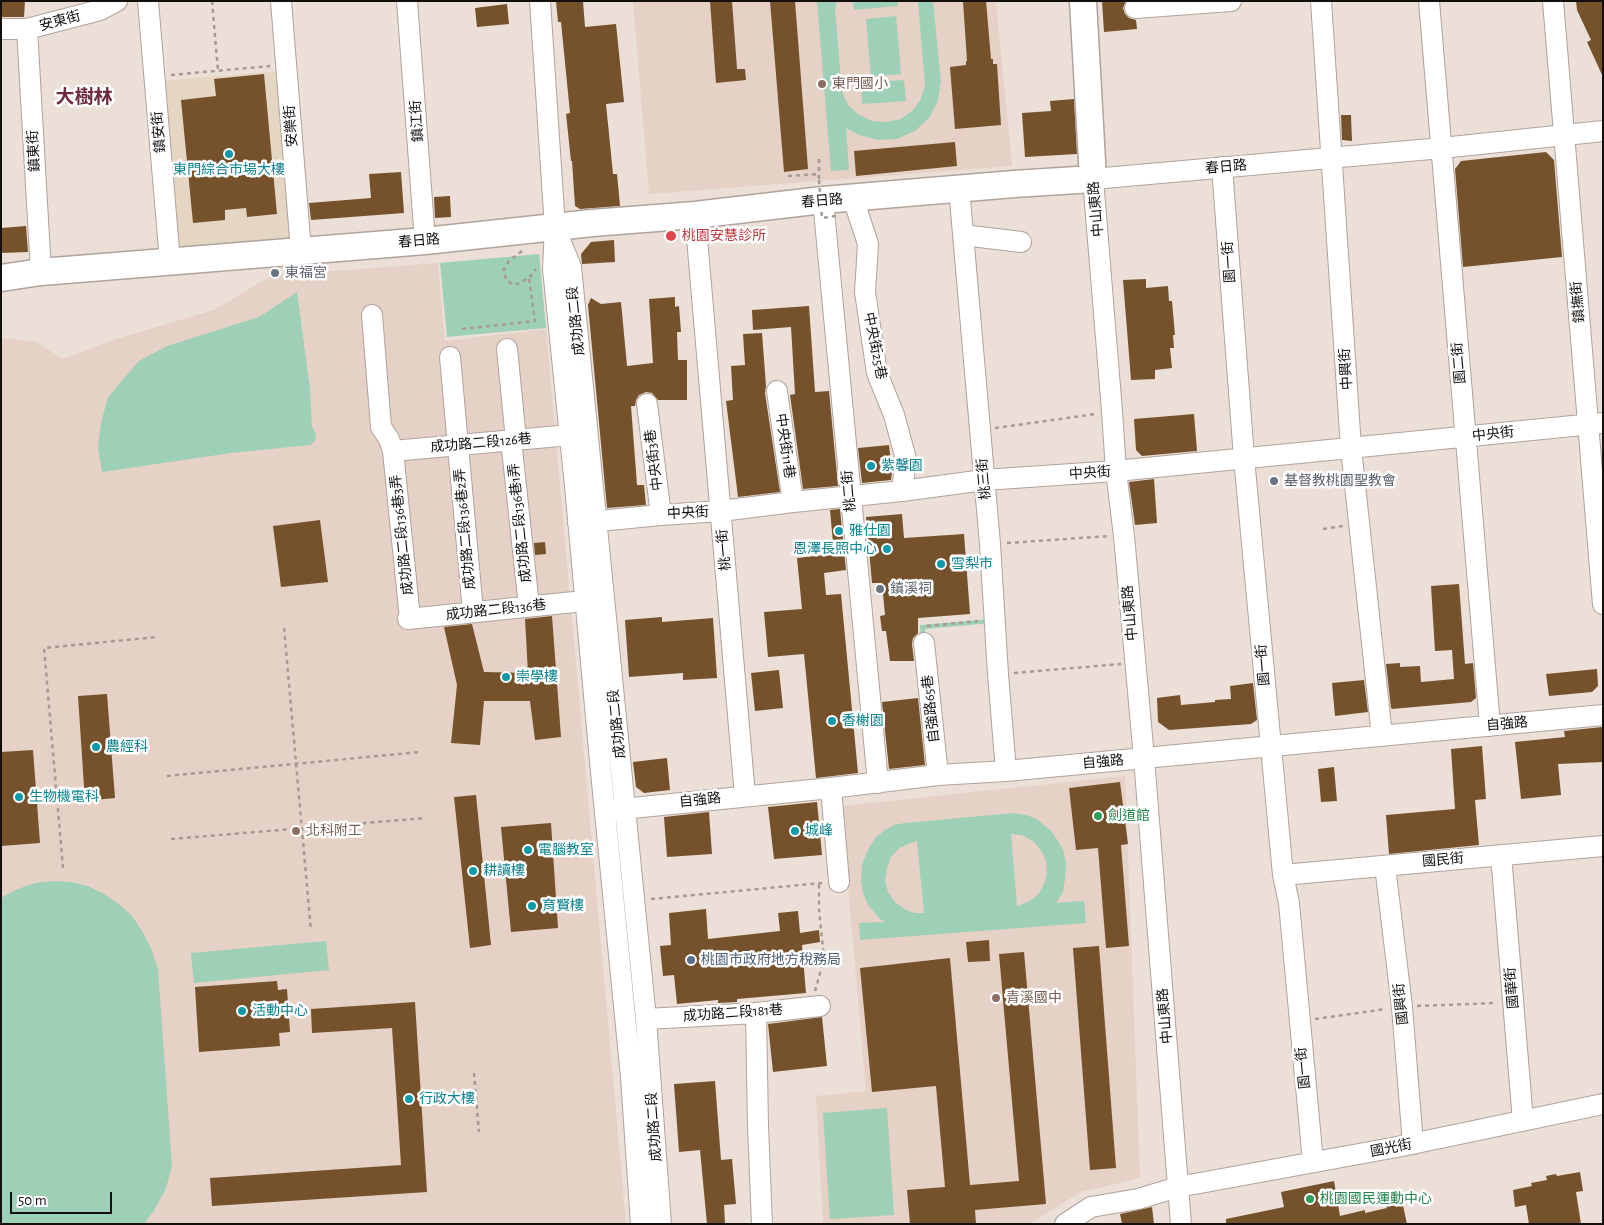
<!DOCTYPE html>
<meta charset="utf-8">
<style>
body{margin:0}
#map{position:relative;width:1604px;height:1225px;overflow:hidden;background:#ecdfd7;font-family:"Alegreya Sans",sans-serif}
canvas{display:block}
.frame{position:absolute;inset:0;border:2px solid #130f0c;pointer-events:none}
.scale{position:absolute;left:10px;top:1192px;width:102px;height:22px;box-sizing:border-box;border:2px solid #130f0c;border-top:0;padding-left:6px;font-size:15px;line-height:18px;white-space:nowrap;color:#130f0c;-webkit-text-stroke:4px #fff;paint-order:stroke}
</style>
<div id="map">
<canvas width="1604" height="1225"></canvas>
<div class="frame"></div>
<div class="scale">50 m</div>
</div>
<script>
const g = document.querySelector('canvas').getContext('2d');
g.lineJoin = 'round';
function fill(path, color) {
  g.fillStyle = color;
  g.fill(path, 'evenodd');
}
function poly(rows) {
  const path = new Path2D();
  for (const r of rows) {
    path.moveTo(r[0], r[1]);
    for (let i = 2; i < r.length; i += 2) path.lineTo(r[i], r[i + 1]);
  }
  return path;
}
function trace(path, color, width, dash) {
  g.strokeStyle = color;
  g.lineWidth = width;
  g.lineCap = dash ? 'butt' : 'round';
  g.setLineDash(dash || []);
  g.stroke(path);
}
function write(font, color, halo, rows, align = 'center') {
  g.font = font + ' "Alegreya Sans","Noto Sans TC",sans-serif';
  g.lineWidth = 5;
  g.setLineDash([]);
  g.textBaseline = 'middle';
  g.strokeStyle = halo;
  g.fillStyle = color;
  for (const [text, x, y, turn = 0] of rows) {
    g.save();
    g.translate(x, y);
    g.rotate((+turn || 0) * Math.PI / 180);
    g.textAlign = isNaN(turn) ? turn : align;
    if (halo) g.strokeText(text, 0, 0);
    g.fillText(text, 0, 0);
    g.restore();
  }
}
const commercial = poly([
 [281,71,294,241,172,251,159,81]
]);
const built = poly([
 [633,1,996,1,1012,166,649,194],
 [438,263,445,341,546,329,626,1224,1,1224,1,338,36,342,63,359,116,339,214,310,271,276],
 [1125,776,1140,1178,1081,1192,1029,1224,823,1224,816,1096,866,1091,841,806]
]);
const green = poly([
 [817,1,837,1,835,9,842,92,848,105,859,115,872,121,886,122,901,119,913,110,921,99,925,85,918,1,933,1,941,81,938,101,929,118,915,131,897,139,878,140,859,135,846,128,849,170,831,171],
 [853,1,897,1,898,6,854,10],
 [896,16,901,74,871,77,866,19],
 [904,80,906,101,862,104,861,83],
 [539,254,546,328,447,337,440,263],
 [297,292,310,389,312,427,316,434,315,440,311,445,231,453,102,472,98,448,101,423,108,397,139,361,167,346,259,317],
 [992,619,992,623,925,629,926,642,921,642,920,625],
 [1014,813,1027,815,1038,820,1051,831,1058,841,1064,852,1066,864,1065,879,1063,892,1056,903,1084,901,1086,923,860,940,859,923,885,922,880,919,868,905,863,893,861,880,862,864,869,848,876,837,885,830,894,825,905,823],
 [1011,834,1022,835,1033,841,1041,850,1046,861,1047,873,1044,884,1038,895,1028,902,1017,906],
 [916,841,917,842,924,913,915,913,906,910,895,902,888,892,885,880,887,868,891,857,899,848],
 [53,881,70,882,88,886,104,894,119,904,132,916,142,931,151,948,158,969,172,1166,166,1188,155,1209,144,1224,1,1224,1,898,18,889,35,883],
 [326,941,329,970,194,983,191,953],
 [887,1108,894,1215,830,1219,823,1113]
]);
const building = poly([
 [1,1,25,1,24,17,1,17],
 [556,1,583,1,585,27,616,24,624,102,606,104,613,174,617,174,620,206,580,209,575,206,572,161,571,161,566,114,570,113,561,22,558,22],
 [710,1,732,1,737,69,745,69,746,80,716,83],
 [770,1,795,1,808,169,784,172],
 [963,1,986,1,991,59,993,59,993,64,997,64,1001,125,955,129,950,67,966,65,966,61,967,61],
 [1102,1,1126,1,1123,8,1125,14,1129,18,1136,20,1137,29,1104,32],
 [1576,1,1603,1,1603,77,1587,42,1591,40,1577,10],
 [507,4,509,24,477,27,475,8],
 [264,74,277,214,247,217,246,208,225,210,225,220,193,223,181,100,216,96,214,79],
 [1074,99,1077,154,1025,157,1022,113,1051,111,1050,101],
 [1341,115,1351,115,1352,141,1342,140],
 [955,142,957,166,856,176,854,151],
 [1546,152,1554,160,1562,257,1463,267,1455,169,1461,161],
 [401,172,404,213,311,220,309,203,371,198,369,174],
 [450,196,451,217,435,218,434,197],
 [26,226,28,252,1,253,1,228],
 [614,240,615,262,582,264,581,254,591,242],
 [1146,279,1146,288,1168,286,1169,301,1172,301,1175,335,1173,335,1174,348,1170,348,1172,368,1155,370,1155,379,1131,380,1123,280],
 [675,297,675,307,679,306,681,332,677,332,678,360,687,360,687,400,658,400,652,393,646,392,639,395,636,400,635,406,631,406,637,485,644,485,646,505,607,508,588,305,591,298,601,304,621,302,627,366,653,363,649,299],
 [809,306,815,392,829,391,838,486,803,489,790,395,795,394,791,327,753,330,752,310],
 [762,333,766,386,765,393,780,492,738,497,726,401,733,400,731,366,745,365,743,334],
 [1194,414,1197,451,1142,456,1136,450,1134,419],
 [889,445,892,472,891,480,862,483,858,448],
 [1154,479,1157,523,1135,525,1129,482],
 [840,509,846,570,824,573,826,595,841,594,858,773,816,778,804,654,768,657,764,612,802,609,797,558,834,554,830,510],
 [902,514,904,538,964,534,970,614,918,618,918,633,913,638,912,644,914,661,890,661,886,631,882,631,880,616,885,615,882,583,872,583,866,517],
 [320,520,328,582,281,587,273,526],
 [545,542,546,554,535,555,534,543],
 [1459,584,1465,664,1473,663,1476,698,1471,702,1392,709,1391,708,1386,664,1400,663,1400,667,1420,666,1421,682,1454,679,1452,650,1435,651,1431,586],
 [552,616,561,737,535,740,530,701,484,701,480,745,451,743,457,685,444,627,472,624,484,672,528,673,525,619],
 [662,617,662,622,713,618,717,678,683,680,683,673,629,677,625,620],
 [1597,669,1598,686,1592,692,1549,696,1546,674],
 [779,670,783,708,755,711,751,673],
 [1364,680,1368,712,1335,716,1332,683],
 [1253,683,1257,720,1251,724,1169,730,1158,722,1157,698,1180,695,1181,705,1215,702,1215,700,1231,699,1230,686],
 [107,694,115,798,85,801,78,696],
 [918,698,925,765,889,769,882,702],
 [1602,727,1603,762,1558,764,1561,795,1521,799,1515,742,1565,737,1564,731],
 [1482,746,1486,799,1475,800,1479,845,1389,854,1386,815,1455,809,1451,749],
 [33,750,40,843,1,846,1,752],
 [667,758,670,790,644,793,636,787,633,762],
 [1334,767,1337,801,1321,802,1318,769],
 [1120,782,1128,844,1121,845,1129,946,1106,948,1098,848,1076,850,1069,788],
 [476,795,491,945,470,948,454,797],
 [817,802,822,855,774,859,768,807],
 [709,812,712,854,667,857,664,817],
 [551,823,558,928,511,932,501,827],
 [706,909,708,939,780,931,778,913,798,911,800,933,819,930,820,942,802,945,806,993,737,999,737,1002,718,1003,718,1000,677,1004,674,975,663,976,660,946,671,945,669,913],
 [989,940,990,961,968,962,966,942],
 [1099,946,1116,1168,1090,1170,1073,948],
 [1024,952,1046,1204,975,1210,976,1224,910,1224,907,1190,945,1187,936,1086,872,1092,860,968,950,958,970,1185,1019,1181,999,954],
 [277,981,278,990,287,989,290,1032,279,1033,280,1046,199,1052,195,987],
 [415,1002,427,1192,212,1206,210,1178,401,1165,392,1028,312,1033,311,1009],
 [822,1017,827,1066,773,1072,768,1024],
 [715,1081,721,1160,732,1159,736,1204,724,1205,725,1224,707,1224,700,1150,679,1152,674,1084],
 [1580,1172,1583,1191,1576,1192,1581,1224,1529,1224,1526,1205,1515,1207,1513,1190,1532,1186,1531,1183,1547,1180,1546,1176,1556,1174,1557,1176],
 [1334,1181,1340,1216,1365,1210,1365,1213,1387,1208,1386,1205,1402,1201,1407,1224,1226,1224,1226,1219,1284,1207,1281,1192],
 [1152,1207,1154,1224,1122,1224,1120,1214]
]);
const path = poly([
 [212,1,218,71],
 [171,75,270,66],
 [819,159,819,180],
 [788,176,819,174],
 [522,251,509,261,504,269,504,273,507,281,515,285,529,278,536,269],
 [462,329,535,321,529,278],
 [995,428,1096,414],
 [1323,529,1343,526],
 [1007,543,1109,536],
 [927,626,978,621],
 [284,628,311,931],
 [1014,673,1121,664],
 [167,776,420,752],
 [171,839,426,818],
 [63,868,44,648,157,637],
 [651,899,822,883],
 [815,991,824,959,819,909,819,884],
 [1417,1006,1496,1003],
 [1315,1019,1386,1009],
 [474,1073,479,1132]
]);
const minor = poly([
 [148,1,170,262],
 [281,1,301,251],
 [407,1,425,241],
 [540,1,555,228,553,269,575,486,601,772,631,1077,641,1224],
 [1321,1,1351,448,1382,736],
 [1429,1,1490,726],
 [1553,1,1603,604],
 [1135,8,1231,1],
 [1,29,27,29,100,10,117,1],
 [27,29,41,272],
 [1222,167,1244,458,1283,875,1289,903,1313,1162],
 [959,188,990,544,998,674,1006,771],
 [853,198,868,244,865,292,877,373,894,415,906,459,902,491],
 [823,200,878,783],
 [695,215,745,796],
 [557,233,571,267,646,1019,661,1224],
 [963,235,1021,242],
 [372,315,381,427,389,439,393,451,410,619],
 [507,349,516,440],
 [450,357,473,612],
 [777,391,793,502],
 [647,404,661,515],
 [511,440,529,606],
 [393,451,570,435],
 [578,523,661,515,721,511,793,502,902,491,984,480,1116,471,1603,423],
 [408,619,584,601],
 [924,643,938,775],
 [831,788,839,882],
 [612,810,831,788,938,775,1006,771,1603,715],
 [1501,855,1523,1121],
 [1385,866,1402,1007,1413,1144],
 [1283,875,1603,846],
 [756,1013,758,1126,762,1224],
 [646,1019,756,1013,820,1006],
 [1065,1224,1091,1207,1138,1199,1178,1187,1397,1147,1603,1104],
 [1181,1224,1144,758,1124,536,1116,471,1112,411,1093,179,1442,148,1603,131]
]);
const major = poly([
 [1,278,41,272,425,241,592,223,695,215,823,200,1014,184,1093,179,1083,1]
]);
const pathBridge = poly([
 [819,180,822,218,836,216]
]);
const markers = [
 [822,84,5,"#8d6e63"],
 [229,154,5,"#0f9aa8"],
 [671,236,6,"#e0444e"],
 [275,273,5,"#6b7280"],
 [871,466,5,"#0f9aa8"],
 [1274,481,5,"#6b7280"],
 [839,531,5,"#0f9aa8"],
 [887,549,5,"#0f9aa8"],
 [941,564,5,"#0f9aa8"],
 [880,589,5,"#6b7280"],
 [506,677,5,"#0f9aa8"],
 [832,721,5,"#0f9aa8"],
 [96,747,5,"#0f9aa8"],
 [19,797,5,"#0f9aa8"],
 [1098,816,5,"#2e9e5b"],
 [296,831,5,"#8d6e63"],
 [795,831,5,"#0f9aa8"],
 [528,850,5,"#0f9aa8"],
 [473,871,5,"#0f9aa8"],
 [532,906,5,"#0f9aa8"],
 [691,960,5,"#5c6f8a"],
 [996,998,5,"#8d6e63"],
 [242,1011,5,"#0f9aa8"],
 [409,1099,5,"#0f9aa8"],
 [1310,1199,5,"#2e9e5b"]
];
const streetNames = [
 ["安東街",60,21,-15],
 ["鎮江街",417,121,-94],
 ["安樂街",291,126,-94],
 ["鎮安街",159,132,-95],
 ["鎮東街",34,151,-93],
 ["春日路",1226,167,-5],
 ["春日路",822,201,-5],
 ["中山東路",1096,209,-95],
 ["春日路",419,241,-5],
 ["園一街",1229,262,-94],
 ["鎮撫街",1578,302,-95],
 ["成功路二段",576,321,-96],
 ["中央街25巷",875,346,79],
 ["園二街",1459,363,-95],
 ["中興街",1346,369,-94],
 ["中央街",1493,434,-6],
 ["成功路二段126巷",481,443,-5],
 ["中央街11巷",785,446,82],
 ["中央街3巷",654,460,-97],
 ["中央街",1090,473,-4],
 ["桃三街",984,479,-95],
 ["桃二街",849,491,-95],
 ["中央街",688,513,-3],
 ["成功路二段136巷1弄",520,523,-96],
 ["成功路二段136巷2弄",465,529,-95],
 ["成功路二段136巷3弄",402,535,-96],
 ["桃一街",724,550,-95],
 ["成功路二段136巷",496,610,-6],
 ["中山東路",1130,613,-95],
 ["園一街",1263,665,-95],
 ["自強路65巷",931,709,-96],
 ["成功路二段",617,724,-96],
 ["自強路",1507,724,-5],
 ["自強路",1103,762,-5],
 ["自強路",700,800,-6],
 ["國民街",1443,860,-5],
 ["國華街",1512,988,-95],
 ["國興街",1401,1004,-96],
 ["成功路二段181巷",733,1013,-4],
 ["中山東路",1165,1016,-95],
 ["園一街",1303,1068,-96],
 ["成功路二段",654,1127,-94],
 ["國光街",1391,1148,-11]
];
const educationNames = [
 ["東門國小",832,84],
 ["北科附工",306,831],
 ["青溪國中",1006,998]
];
const cultureNames = [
 ["東門綜合市場大樓",229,170,"center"],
 ["紫馨園",881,466],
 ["雅仕園",849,531],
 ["恩澤長照中心",877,549,"right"],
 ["雪梨市",951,564],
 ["崇學樓",516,677],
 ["香榭園",842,721],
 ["農經科",106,747],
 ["生物機電科",29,797],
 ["城峰",805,831],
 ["電腦教室",538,850],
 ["耕讀樓",483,871],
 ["育賢樓",542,906],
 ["活動中心",252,1011],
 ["行政大樓",419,1099]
];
const healthNames = [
 ["桃園安慧診所",682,236]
];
const worshipNames = [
 ["東福宮",285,273],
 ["基督教桃園聖教會",1284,481],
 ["鎮溪祠",890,589]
];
const leisureNames = [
 ["劍道館",1108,816],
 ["桃園國民運動中心",1320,1199]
];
const serviceNames = [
 ["桃園市政府地方稅務局",701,960]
];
const districtNames = [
 ["大樹林",84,97]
];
fill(commercial, '#e5d6c3');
fill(built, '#e5d1c5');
fill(green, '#9ecfb7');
fill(building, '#75522b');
trace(minor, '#afa39c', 22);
trace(major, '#afa39c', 29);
trace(path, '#a59b95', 2.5, [4, 4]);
trace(minor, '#fff', 20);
trace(major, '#fff', 26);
trace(pathBridge, '#a59b95', 2.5, [4, 4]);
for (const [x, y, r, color] of markers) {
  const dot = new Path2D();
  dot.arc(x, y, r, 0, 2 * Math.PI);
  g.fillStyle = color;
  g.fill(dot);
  trace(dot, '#fff', 2);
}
write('14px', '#130f0c', '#fff', streetNames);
write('14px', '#785e54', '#fff', educationNames, 'left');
write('14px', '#0d838f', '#fff', cultureNames, 'left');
write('14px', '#be3a42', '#fff', healthNames, 'left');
write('14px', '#5b616d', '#fff', worshipNames, 'left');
write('14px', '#27864d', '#fff', leisureNames, 'left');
write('14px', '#4e5e75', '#fff', serviceNames, 'left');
write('bold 19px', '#6d2940', '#fff', districtNames);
</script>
